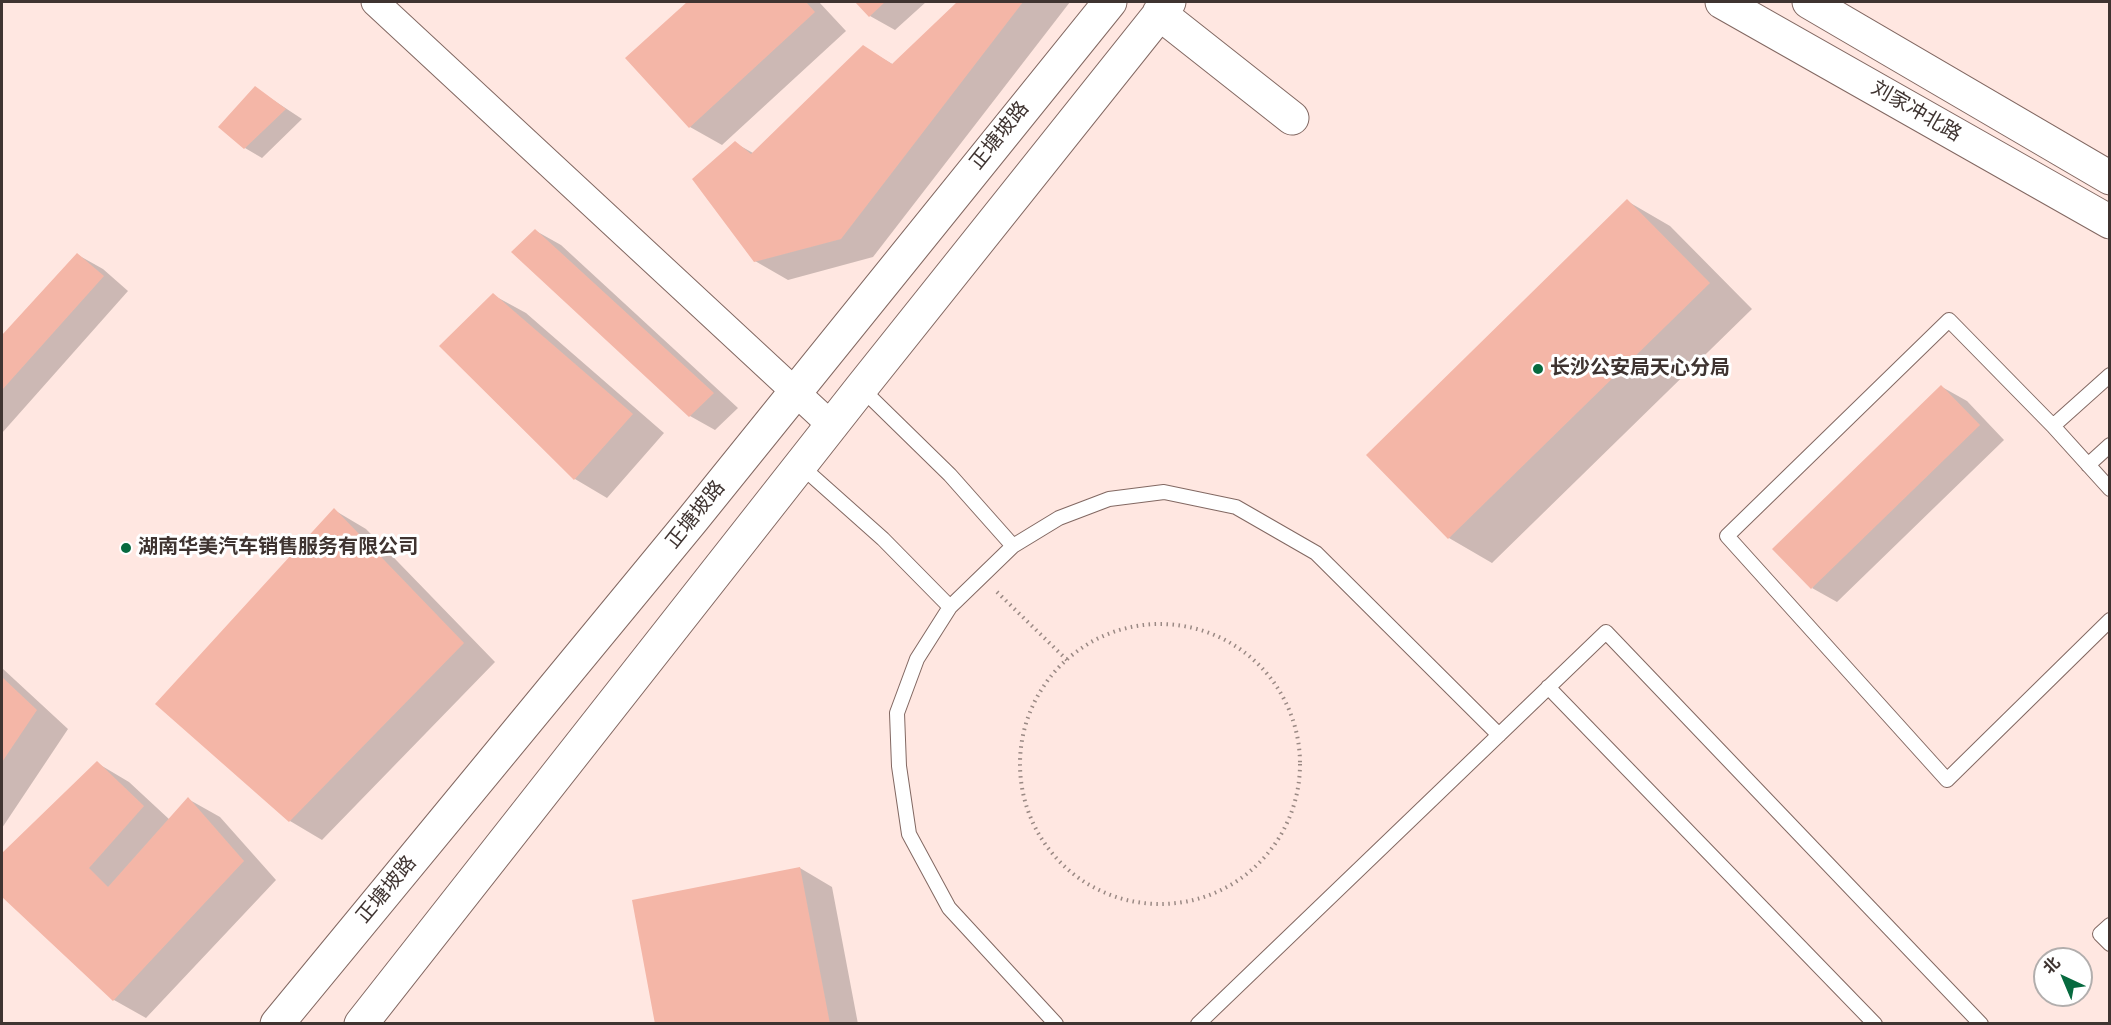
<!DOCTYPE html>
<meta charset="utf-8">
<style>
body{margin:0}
#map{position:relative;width:2111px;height:1025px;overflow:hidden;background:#ffe7e1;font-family:"Varela Round","Noto Sans SC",sans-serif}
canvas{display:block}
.frame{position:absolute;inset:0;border:3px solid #3f3431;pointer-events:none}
.north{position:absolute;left:2033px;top:947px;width:60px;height:60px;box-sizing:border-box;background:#fff;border:2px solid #b2aead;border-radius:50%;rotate:316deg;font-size:16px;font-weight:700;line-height:24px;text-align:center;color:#3f3431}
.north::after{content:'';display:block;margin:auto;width:21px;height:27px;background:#076a3f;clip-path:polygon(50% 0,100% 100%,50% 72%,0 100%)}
</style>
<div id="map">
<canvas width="2111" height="1025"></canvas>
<div class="frame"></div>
<div class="north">北</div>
</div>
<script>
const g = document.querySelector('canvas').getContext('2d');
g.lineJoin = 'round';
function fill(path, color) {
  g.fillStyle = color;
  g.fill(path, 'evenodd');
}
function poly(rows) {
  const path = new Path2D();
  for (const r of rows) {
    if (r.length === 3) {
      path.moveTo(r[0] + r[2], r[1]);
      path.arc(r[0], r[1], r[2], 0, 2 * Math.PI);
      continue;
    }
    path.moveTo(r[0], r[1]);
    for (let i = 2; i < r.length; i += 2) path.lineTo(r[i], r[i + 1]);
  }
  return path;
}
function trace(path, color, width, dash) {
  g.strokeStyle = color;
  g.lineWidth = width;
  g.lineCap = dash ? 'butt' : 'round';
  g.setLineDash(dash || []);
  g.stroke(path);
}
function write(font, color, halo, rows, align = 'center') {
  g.font = font + ' "Varela Round","Noto Sans SC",sans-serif';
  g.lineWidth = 6;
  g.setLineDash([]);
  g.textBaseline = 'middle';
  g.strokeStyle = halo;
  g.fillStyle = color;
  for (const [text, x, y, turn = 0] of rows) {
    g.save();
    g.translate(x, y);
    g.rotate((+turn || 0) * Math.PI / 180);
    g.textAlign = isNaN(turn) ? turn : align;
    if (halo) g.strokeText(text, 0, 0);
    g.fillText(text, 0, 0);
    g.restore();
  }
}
const shadow = poly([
 [689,2,819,2,846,31,722,145,690,127,628,58],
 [857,2,926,2,895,30,870,16],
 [959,2,1070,2,873,257,788,280,755,261,735,143,753,153,863,47,894,65],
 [255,88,302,119,262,158,245,148],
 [1627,201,1670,226,1752,309,1492,563,1449,538,1368,455],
 [536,231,561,245,738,408,715,430,690,416],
 [78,255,103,269,128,291,2,433,2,338],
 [493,295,526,313,664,433,607,498,575,479],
 [1942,387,1967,401,2004,440,1837,602,1812,588],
 [334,510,366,529,495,662,322,840,290,821],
 [2,668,68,729,2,828],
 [97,763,129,782,170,820,188,799,220,817,276,880,146,1018,114,1000,2,895,2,855],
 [800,868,832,887,858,1024,657,1024]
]);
const building = poly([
 [687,2,806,2,815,12,689,128,625,58],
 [855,2,885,2,869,17],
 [957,2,1023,2,841,239,754,262,692,179,735,141,751,154,863,45,892,64],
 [255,86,286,109,244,149,218,127],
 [1627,199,1710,283,1448,539,1366,455],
 [535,229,714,393,689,417,511,252],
 [77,253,104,276,2,390,2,335],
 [493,293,633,414,574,480,439,346],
 [1941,385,1980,425,1811,589,1772,549],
 [334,508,464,643,289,822,155,704],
 [2,677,37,710,2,762],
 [97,761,144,806,89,868,108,887,188,797,244,861,113,1001,2,897,2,853],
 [800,867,830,1024,655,1024,632,900]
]);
const path = poly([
 [997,592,1067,660],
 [1160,764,140]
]);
const lane = poly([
 [861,388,950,475,1013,546],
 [2053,426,2110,375],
 [2088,465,2110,445],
 [801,466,883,539,950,607],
 [2110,489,2053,426,1949,320,1727,536,1947,780,2110,620],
 [1548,687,1875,1024],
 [2110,925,2100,934,2110,944],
 [1056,1024,949,908,909,834,899,766,897,713,917,659,950,607,1013,546,1059,518,1109,499,1164,492,1236,507,1316,553,1499,735],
 [1198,1024,1606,632,1981,1024]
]);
const street = poly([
 [375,2,832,426]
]);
const secondary = poly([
 [1722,2,2110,222],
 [1809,2,2110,178],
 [1159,13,1292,118],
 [277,1024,693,519,1110,2],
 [361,1024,861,388,1169,2]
]);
const markers = [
 [1538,369,6,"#076a3f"],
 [126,548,6,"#076a3f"]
];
const streetNames = [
 ["刘家冲北路",1916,112,30],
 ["正塘坡路",1000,136,-51],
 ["正塘坡路",696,515,-51],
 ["正塘坡路",387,890,-50]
];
const poiNames = [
 ["长沙公安局天心分局",1550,369],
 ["湖南华美汽车销售服务有限公司",138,548]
];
fill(shadow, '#0003');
fill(building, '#f4b6a7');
trace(lane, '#826862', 16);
trace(street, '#826862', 29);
trace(secondary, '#826862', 35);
trace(path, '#9a8984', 4, [1.5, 4.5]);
trace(lane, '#fff', 14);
trace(street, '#fff', 27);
trace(secondary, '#fff', 33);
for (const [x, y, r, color] of markers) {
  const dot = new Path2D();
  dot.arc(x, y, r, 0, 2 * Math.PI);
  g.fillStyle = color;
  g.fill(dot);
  trace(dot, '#fff', 2);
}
write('20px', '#3f3431', '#fff', streetNames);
write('bold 20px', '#3f3431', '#fff', poiNames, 'left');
</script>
